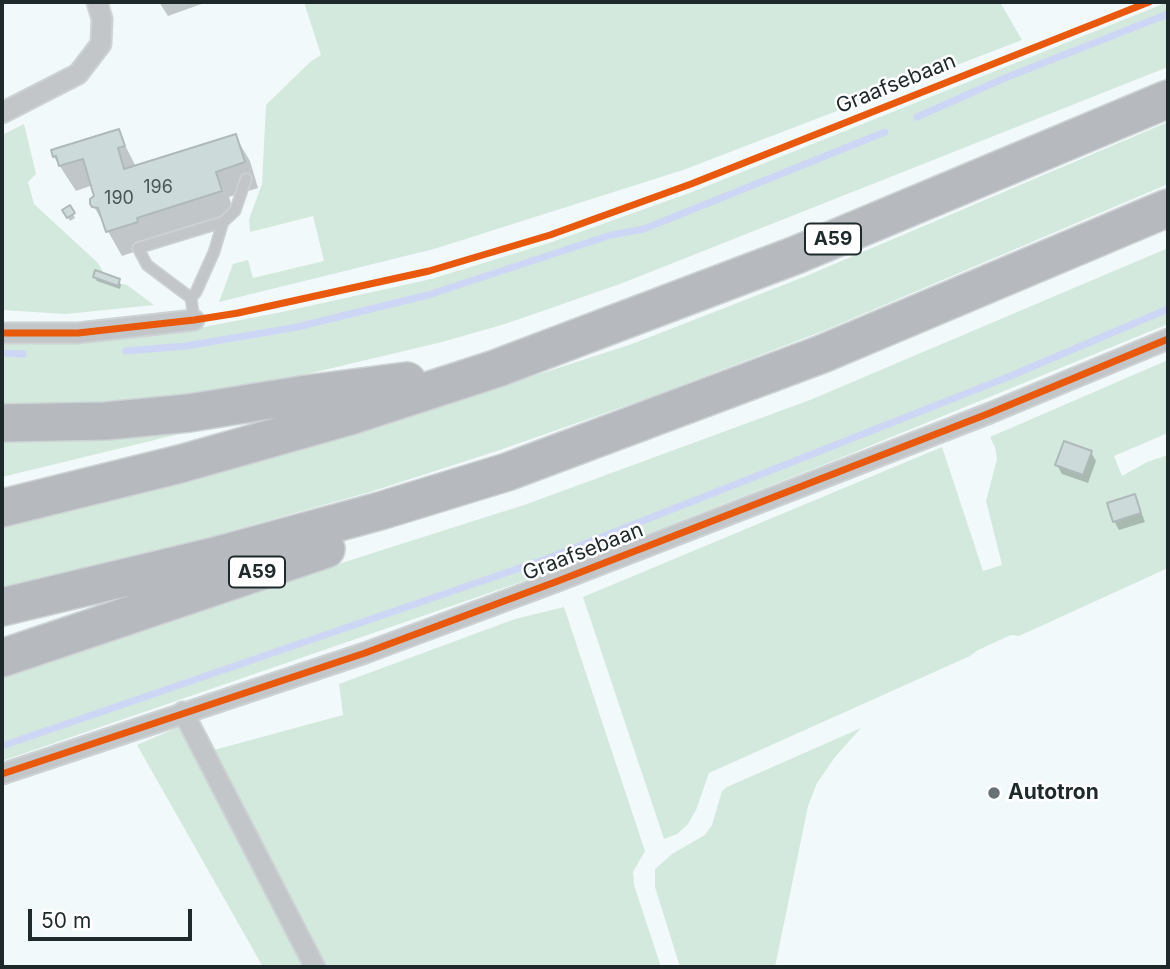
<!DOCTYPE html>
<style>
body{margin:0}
#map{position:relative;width:1170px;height:969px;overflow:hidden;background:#f2f9fa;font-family:Inter,sans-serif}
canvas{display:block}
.frame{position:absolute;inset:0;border:4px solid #1e292c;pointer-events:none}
.scale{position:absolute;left:28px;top:909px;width:164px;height:32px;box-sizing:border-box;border:4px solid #1e292c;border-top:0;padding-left:9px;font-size:21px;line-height:24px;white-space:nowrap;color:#1e292c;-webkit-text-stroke:5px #fff;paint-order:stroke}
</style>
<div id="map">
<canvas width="1170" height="969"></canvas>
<div class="frame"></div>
<div class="scale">50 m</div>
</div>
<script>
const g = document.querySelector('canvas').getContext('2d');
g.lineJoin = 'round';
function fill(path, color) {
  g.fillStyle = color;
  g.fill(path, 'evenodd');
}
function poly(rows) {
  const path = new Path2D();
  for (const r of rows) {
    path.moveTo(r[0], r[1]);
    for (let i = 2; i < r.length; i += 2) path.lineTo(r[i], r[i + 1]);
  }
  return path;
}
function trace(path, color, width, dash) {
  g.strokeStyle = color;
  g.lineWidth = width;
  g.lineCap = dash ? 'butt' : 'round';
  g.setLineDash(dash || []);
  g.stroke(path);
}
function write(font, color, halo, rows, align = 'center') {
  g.font = font + ' Inter,sans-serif';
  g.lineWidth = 5;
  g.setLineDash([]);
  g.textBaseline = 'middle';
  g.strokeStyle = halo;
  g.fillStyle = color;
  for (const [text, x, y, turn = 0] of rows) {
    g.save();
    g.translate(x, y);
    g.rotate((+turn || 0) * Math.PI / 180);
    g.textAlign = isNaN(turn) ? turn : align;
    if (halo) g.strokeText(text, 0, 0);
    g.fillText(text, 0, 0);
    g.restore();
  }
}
const green = poly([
 [304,2,1000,2,1022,40,683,170,434,249,219,302,233,264,248,260,253,278,324,261,313,216,250,232,249,219,262,184,266,105,310,62,321,55],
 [1168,2,1168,67,620,284,505,324,442,342,303,375,187,394,103,403,2,404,2,340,198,328,282,312,431,279,552,242,692,192],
 [1168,122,1168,184,823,331,651,397,497,451,370,492,202,539,2,587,2,527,185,483,351,435,632,344,804,277],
 [24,124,36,174,28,182,34,204,98,263,108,281,127,285,154,305,66,314,2,310,2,135],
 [1168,248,1168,324,833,461,553,571,2,761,2,676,156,622,527,504,810,400],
 [1168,360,1168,433,1114,456,1122,476,1147,462,1168,455,1168,568,1019,636,1011,635,978,650,970,656,709,773,696,810,688,824,677,834,664,839,583,597,942,447,983,571,1002,565,986,501,997,459,995,447,990,437],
 [260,415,171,436,2,477,2,434],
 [564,607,645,851,633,872,634,885,661,967,327,967,214,750,343,715,339,684,515,619],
 [183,725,306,967,263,967,137,745],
 [861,728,835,757,817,783,808,806,775,967,680,967,655,887,655,869,672,854,705,835,712,825,722,791,727,787]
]);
const shadow = poly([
 [159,2,207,2,168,16],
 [118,131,136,167,235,136,250,161,258,188,229,197,235,217,122,256,92,203,96,196,93,185,76,191,54,157],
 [70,208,75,218,70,221,64,211],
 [94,277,119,281,121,285,120,289,97,281],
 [1091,452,1096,461,1088,483,1062,474,1057,465],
 [1135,496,1145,522,1119,530,1114,521]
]);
const stream = poly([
 [917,117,1005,78,1168,14],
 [126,351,186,346,297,327,428,295,611,235,644,229,885,132],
 [2,353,23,354],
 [2,746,546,559,1013,375,1168,309]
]);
const building = poly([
 [119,129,125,146,118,148,124,169,236,134,245,162,216,172,222,191,137,218,138,222,106,232,98,208,92,207,90,204,90,199,94,196,83,159,59,166,56,156,53,157,51,150,119,129],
 [70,205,75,213,67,218,62,210,70,205],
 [95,270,120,279,118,286,93,277,95,270],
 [1064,441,1092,451,1083,475,1055,465,1064,441],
 [1135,494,1141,513,1113,522,1107,503,1135,494]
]);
const service = poly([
 [191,298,147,265,138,248,223,222],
 [194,320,191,298,196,292,214,252,223,222,235,211,246,179]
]);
const minor = poly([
 [2,113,78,74,101,44,102,19,97,2],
 [2,333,78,333,194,320],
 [183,712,315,967],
 [2,774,365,653,558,581,990,413,1168,339]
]);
const motorway = poly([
 [2,423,106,421,189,413,307,394,407,381],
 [2,508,180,464,350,416,495,369,796,255,1168,99],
 [2,607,211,557,380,511,507,472,822,354,1168,208],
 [2,658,326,549]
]);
const cycleway = poly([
 [2,333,78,333,194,320,238,313,429,271,550,235,691,184,1149,2],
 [2,774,365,653,558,581,990,413,1168,339]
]);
const markers = [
 [994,793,7,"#687274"]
];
const numberNames = [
 ["196",158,188],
 ["190",119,199]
];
const shields = [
 [833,239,56],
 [257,572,56]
];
const shieldNames = [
 ["A59",833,239],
 ["A59",257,572]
];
const streetNames = [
 ["Graafsebaan",896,84,-22],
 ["Graafsebaan",583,552,-21]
];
const poiNames = [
 ["Autotron",1008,793]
];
fill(green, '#d3e9dd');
fill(shadow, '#0003');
trace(stream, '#ced6f6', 7);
fill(building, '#ccdbda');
trace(building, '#b0b9b9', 2);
trace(service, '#cdd3d4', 13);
trace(minor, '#cdd3d4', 23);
trace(motorway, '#cdd3d4', 40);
trace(service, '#c2c6c9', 10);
trace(minor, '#c2c6c9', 19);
trace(motorway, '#b6babe', 37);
trace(cycleway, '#e8590c', 7);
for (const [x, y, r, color] of markers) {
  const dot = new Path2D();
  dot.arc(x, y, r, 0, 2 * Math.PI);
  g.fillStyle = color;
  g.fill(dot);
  trace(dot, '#fff', 2.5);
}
write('18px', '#4a5658', null, numberNames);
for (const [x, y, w] of shields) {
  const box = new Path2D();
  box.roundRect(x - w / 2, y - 15.5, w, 31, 5);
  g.fillStyle = '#fff';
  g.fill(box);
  trace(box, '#1e292c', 2);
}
write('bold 19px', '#1e292c', null, shieldNames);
write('21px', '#1e292c', '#fff', streetNames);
write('bold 21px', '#1e292c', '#fff', poiNames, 'left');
</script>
